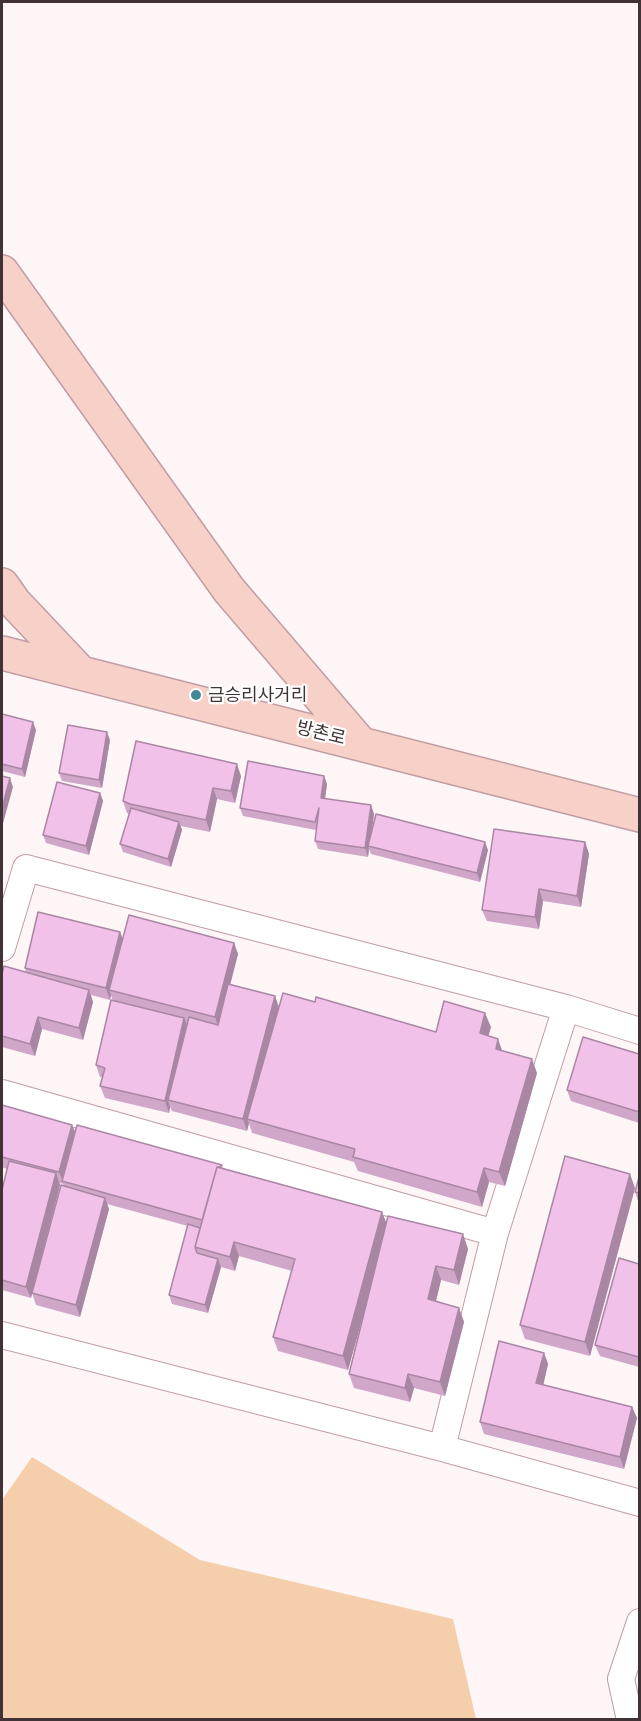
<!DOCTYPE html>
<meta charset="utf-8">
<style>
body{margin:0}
#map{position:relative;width:641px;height:1721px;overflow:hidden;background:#fdf5f6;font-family:"Golos Text",sans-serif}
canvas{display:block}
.frame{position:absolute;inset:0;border:3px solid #413235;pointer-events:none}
</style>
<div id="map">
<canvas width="641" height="1721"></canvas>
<div class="frame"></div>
</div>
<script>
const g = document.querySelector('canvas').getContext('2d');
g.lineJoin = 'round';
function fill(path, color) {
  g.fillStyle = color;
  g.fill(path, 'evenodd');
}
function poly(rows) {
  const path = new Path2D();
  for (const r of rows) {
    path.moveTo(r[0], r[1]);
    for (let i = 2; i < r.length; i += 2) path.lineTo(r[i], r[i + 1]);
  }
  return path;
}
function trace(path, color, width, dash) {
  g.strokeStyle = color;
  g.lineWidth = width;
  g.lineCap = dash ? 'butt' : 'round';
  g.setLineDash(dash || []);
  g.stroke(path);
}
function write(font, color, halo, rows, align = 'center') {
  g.font = font + ' "Golos Text","Noto Sans KR",sans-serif';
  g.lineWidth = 4.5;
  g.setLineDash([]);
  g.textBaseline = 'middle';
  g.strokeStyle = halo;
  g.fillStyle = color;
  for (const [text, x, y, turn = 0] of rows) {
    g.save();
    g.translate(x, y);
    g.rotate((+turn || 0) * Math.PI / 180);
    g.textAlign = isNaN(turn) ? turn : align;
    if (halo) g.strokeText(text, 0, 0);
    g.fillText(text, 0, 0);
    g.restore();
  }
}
const green = poly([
 [32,1457,200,1560,453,1619,476,1719,2,1719,2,1500]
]);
const street = poly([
 [2,948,26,868,566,1008,640,1031],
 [2,1093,495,1233],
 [2,1335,442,1448,640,1503],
 [442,1448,495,1233,566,1008],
 [630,1720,621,1679,640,1622]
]);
const secondary = poly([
 [2,272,229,590,360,743],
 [2,585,14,602,80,672],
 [2,653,640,815]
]);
const wall = poly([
 [2,714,36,730,25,777,2,771],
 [110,740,102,788,62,781,59,773],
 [241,776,235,803,217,799,210,832,181,826,182,830,171,867,123,852,120,844,129,814,127,813,123,801],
 [324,776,327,784,325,799,371,805,374,814,371,835,488,850,480,882,371,854,369,849,368,857,318,849,315,841,316,830,243,816,240,808],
 [100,793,103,801,89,855,46,843,43,835],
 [585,842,589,854,581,907,543,901,539,929,487,921,482,910],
 [120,932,123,939,234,943,238,954,230,984,275,996,279,1007,315,1002,436,1032,491,1027,488,1036,502,1051,537,1073,505,1186,489,1182,482,1207,358,1171,354,1162,252,1133,249,1123,247,1131,172,1111,170,1107,169,1113,105,1098,100,1086,102,1077,100,1077,96,1065,113,1001,111,995,110,1000,91,995,93,1002,83,1040,42,1029,35,1056,2,1047,2,974,26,973,25,968],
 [639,1054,639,1123,571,1101,567,1090],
 [2,1105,72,1125,75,1132,222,1165,223,1168,382,1212,386,1223,468,1249,459,1285,441,1280,436,1301,459,1308,464,1322,445,1396,414,1388,410,1402,354,1388,349,1374,366,1303,348,1370,278,1351,273,1337,292,1271,239,1256,235,1271,221,1267,208,1313,172,1304,169,1295,188,1226,107,1204,109,1209,80,1317,36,1305,32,1293,64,1186,63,1184,60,1183,60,1185,31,1298,2,1290,2,1190,7,1169,2,1167],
 [639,1177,639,1201,638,1201,635,1192],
 [635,1188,590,1356,525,1339,520,1325],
 [639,1264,639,1367,600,1356,595,1345],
 [544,1353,548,1364,543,1385,632,1407,637,1418,624,1469,484,1434,480,1422]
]);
const shadedWall = poly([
 [33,722,36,730,25,777,22,769],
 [107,732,110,740,102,788,99,780],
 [237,764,241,776,235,803,231,791],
 [324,776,327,784,324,806,321,798],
 [10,778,13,787,2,827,2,808],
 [213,788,217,799,210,832,206,820],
 [100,793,103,801,89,855,86,846],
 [371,805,374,814,370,846,368,846,369,849,368,857,365,848],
 [179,822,182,830,171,867,168,859],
 [485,842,488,850,480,882,477,873],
 [585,842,589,854,581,907,577,896],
 [539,889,543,901,539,929,535,917],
 [120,932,124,943,109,990,111,995,110,1000,106,988],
 [234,943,238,954,219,1029,215,1017],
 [89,990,93,1002,83,1040,79,1028],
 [275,996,279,1008,247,1119,249,1123,247,1131,243,1119],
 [485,1013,491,1027,485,1048,480,1033],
 [38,1017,42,1029,35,1056,30,1044],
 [184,1018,189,1029,168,1100,170,1107,169,1113,165,1101],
 [498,1039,503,1053,496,1049],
 [532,1059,537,1073,505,1186,499,1172],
 [72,1125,77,1136,63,1181,59,1172],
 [484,1168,489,1182,482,1207,477,1192],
 [56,1173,60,1185,31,1298,26,1287],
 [630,1174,635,1188,590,1356,585,1342],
 [105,1198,109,1209,80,1317,76,1305],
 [382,1212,388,1227,348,1370,343,1356],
 [463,1234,468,1249,459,1285,454,1270],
 [234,1242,239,1256,235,1271,230,1257],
 [218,1259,221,1267,208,1313,205,1305],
 [436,1266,441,1280,433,1313,428,1299],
 [459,1308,464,1322,445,1396,440,1382],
 [544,1353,548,1364,541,1395,536,1383],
 [408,1374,414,1388,410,1402,405,1388],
 [632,1407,637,1418,624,1469,620,1457]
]);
const building = poly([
 [2,714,33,722,22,769,2,764,2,714],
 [68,725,107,732,99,780,59,773,68,725],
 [136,741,237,764,231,791,213,788,206,820,130,804,123,801,136,741],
 [248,761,324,776,321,798,371,805,365,848,315,841,319,808,315,822,240,808,248,761],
 [2,776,10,778,2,808,2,776],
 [57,782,100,793,86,846,43,835,57,782],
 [131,808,179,822,168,859,120,844,131,808],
 [376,814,485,842,477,873,368,846,376,814],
 [494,829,585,842,577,896,539,889,535,917,482,910,494,829],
 [38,912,120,932,106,988,25,968,38,912],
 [129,915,234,943,215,1017,109,990,129,915],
 [4,966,89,990,79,1028,38,1017,30,1044,2,1036,2,974,4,966],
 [228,984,275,996,243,1119,168,1100,189,1017,218,1025,228,984],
 [283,993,315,1002,316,997,436,1032,444,1001,485,1013,480,1033,498,1039,496,1049,532,1059,499,1172,484,1168,477,1192,353,1157,355,1149,247,1119,283,993],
 [111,1000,184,1018,165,1101,100,1086,105,1068,96,1065,111,1000],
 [583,1037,639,1054,639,1112,567,1090,583,1037],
 [2,1105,72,1125,59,1172,2,1157,2,1105],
 [77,1125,222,1165,220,1167,217,1167,202,1220,62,1181,77,1125],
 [565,1156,630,1174,585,1342,520,1325,565,1156],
 [9,1161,56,1173,26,1287,2,1280,2,1190,9,1161],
 [217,1167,382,1212,343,1356,273,1337,295,1259,234,1242,230,1257,195,1247,217,1167],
 [639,1177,639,1193,635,1192,639,1177],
 [61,1185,105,1198,76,1305,32,1293,61,1185],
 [388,1216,463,1234,454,1270,436,1266,428,1299,459,1308,440,1382,408,1374,405,1388,349,1374,388,1216],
 [188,1224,200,1228,195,1247,197,1253,218,1259,205,1305,169,1295,188,1224],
 [619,1258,639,1264,639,1357,595,1345,619,1258],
 [499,1341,544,1353,536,1383,632,1407,620,1457,480,1422,499,1341]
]);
const markers = [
 [196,695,6,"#438994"]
];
const poiNames = [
 ["금승리사거리",208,695]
];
const streetNames = [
 ["방촌로",321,733,14]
];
fill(green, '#f5cfab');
trace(street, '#c19da5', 28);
trace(secondary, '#c19da5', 36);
trace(street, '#fff', 26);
trace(secondary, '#f7d0c8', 33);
fill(wall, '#d0a6c9');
fill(shadedWall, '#a987a4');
fill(building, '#f2c1ea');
trace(building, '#a987a4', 1.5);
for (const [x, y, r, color] of markers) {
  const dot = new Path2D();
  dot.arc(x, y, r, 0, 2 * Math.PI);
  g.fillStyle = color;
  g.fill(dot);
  trace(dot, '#fff', 2);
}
write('18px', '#413235', '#fff', poiNames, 'left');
write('18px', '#413235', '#fff', streetNames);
</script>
